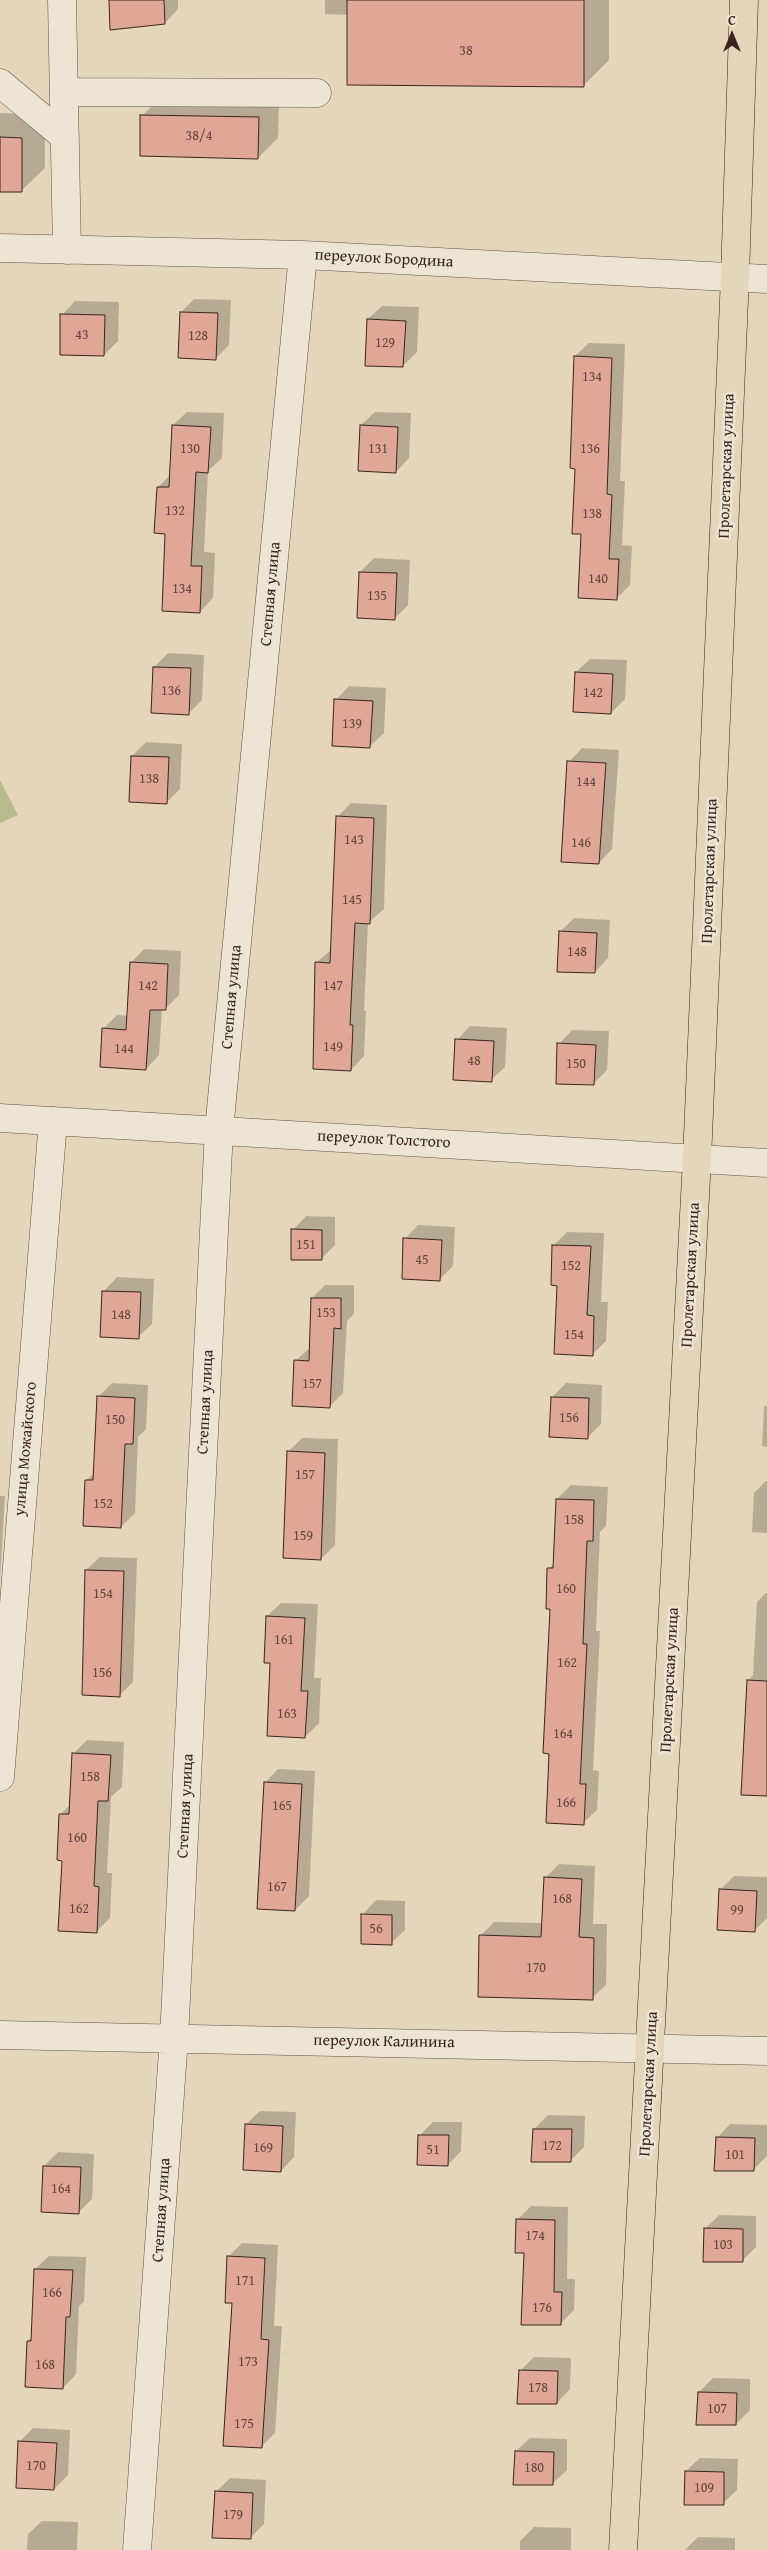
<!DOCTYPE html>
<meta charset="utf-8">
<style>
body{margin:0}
#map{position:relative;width:767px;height:2550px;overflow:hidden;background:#e5d5bb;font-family:"Gentium Book Plus",serif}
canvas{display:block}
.north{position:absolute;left:707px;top:10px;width:50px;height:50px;-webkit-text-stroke:4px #eee4d3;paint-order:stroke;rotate:0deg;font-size:14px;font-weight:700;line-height:20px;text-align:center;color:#39251d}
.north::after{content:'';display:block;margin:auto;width:18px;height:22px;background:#39251d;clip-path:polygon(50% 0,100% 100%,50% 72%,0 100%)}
</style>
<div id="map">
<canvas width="767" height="2550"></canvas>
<div class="north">С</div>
</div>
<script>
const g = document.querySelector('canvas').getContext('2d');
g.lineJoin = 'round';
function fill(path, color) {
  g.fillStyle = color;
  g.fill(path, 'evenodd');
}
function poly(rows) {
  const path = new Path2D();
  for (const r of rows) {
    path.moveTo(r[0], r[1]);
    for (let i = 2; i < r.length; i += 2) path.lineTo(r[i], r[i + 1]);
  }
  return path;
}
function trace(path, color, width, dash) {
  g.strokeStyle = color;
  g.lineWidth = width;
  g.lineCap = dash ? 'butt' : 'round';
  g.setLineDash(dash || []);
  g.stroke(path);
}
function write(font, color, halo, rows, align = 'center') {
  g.font = font + ' "Gentium Book Plus",serif';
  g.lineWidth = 5;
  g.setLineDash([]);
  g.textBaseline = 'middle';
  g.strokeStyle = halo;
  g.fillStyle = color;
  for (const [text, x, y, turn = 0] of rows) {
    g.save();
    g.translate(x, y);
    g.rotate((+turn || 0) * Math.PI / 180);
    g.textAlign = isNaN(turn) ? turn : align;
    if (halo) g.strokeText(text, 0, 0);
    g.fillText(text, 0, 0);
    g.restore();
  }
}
const green = poly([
 [0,780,18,815,0,823]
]);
const shadow = poly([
 [110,0,178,0,178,9,165,23],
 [325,0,609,0,609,60,584,85,349,15,325,14],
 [162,96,279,98,278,138,258,158,142,116],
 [0,113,45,115,45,168,21,191,0,190],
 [194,299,231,300,229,345,215,359,181,312],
 [75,301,119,302,118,341,104,355,62,315],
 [382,306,419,307,417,352,403,366,368,319],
 [589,343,625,344,620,481,625,481,622,545,632,546,630,585,616,599,576,467,575,356],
 [187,412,224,413,222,458,208,471,204,552,215,553,213,598,200,612,167,533,158,487,171,474,173,425],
 [375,412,411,413,409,458,396,472,361,425],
 [374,558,410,560,408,605,394,619,360,572],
 [168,653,204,655,202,700,188,714,154,667],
 [590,659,627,660,625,699,611,713,576,672],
 [349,686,386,688,384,733,370,746,336,700],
 [146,742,182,744,180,789,167,802,132,756],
 [582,748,619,750,612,849,599,863,569,762],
 [351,803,387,805,384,909,368,923,364,1011,366,1011,364,1056,351,1070,316,963,332,949,337,817],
 [574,918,610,920,608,958,595,972,560,932],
 [144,949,181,951,179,995,165,1009,162,1009,159,1055,146,1069,103,1029,117,1015,128,1016,131,963],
 [470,1026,507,1028,505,1067,491,1080,457,1040],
 [572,1030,609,1031,607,1070,593,1084,559,1044],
 [306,1216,335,1217,335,1245,321,1259,293,1230],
 [418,1225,455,1227,453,1266,439,1280,405,1239],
 [567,1232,604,1233,601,1302,608,1302,606,1341,592,1355,559,1284,554,1245],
 [117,1277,154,1279,152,1324,138,1337,104,1291],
 [325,1285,354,1285,354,1314,347,1321,343,1393,329,1407,295,1361,311,1347,312,1298],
 [112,1383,148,1385,146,1429,138,1437,135,1513,121,1527,86,1481,95,1472,98,1397],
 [566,1383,602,1385,601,1424,587,1438,552,1397],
 [767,1405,767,1447,762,1446,764,1407],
 [302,1438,338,1439,335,1545,321,1559,288,1452],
 [767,1480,767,1533,752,1532,754,1493],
 [571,1485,608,1487,606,1526,600,1532,596,1631,600,1631,593,1770,599,1771,597,1810,583,1823,550,1752,551,1608,549,1569,555,1562,557,1499],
 [0,1496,5,1496,0,1579],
 [100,1557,137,1558,133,1682,119,1696,86,1570],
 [767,1592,767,1795,748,1681,753,1675,757,1602],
 [281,1603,318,1604,314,1678,321,1678,319,1723,305,1737,272,1662,267,1616],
 [87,1740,124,1742,122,1787,111,1797,107,1873,112,1873,110,1918,96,1932,63,1859,60,1815,71,1804,73,1754],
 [278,1769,315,1771,309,1896,295,1910,265,1783],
 [559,1864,595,1866,593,1924,607,1924,606,1985,592,1998,480,1936,494,1922,543,1923,545,1878],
 [734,1876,767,1877,767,1918,755,1930,720,1890],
 [376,1900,405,1901,405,1930,391,1943,363,1914],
 [260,2111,296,2112,294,2157,281,2171,246,2124],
 [548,2115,585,2116,584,2147,570,2161,534,2129],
 [433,2122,462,2122,461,2151,448,2165,419,2136],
 [730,2124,767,2125,767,2156,753,2170,717,2138],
 [58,2152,94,2154,92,2199,79,2212,44,2166],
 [531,2206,568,2207,567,2279,575,2279,574,2310,560,2324,526,2252,517,2220],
 [719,2215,756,2216,756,2247,742,2261,705,2229],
 [242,2243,278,2245,274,2326,282,2326,275,2433,261,2447,233,2302,228,2257],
 [49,2256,86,2257,84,2302,79,2306,76,2374,63,2388,28,2341,32,2337,35,2269],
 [534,2357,571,2358,570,2389,557,2403,520,2371],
 [713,2378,750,2379,750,2410,736,2424,699,2392],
 [33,2428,70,2430,68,2475,54,2489,19,2442],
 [530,2438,567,2439,567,2470,553,2483,516,2451],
 [700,2458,738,2459,737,2490,723,2503,686,2471],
 [230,2478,266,2480,264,2524,250,2538,216,2492],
 [42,2521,78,2522,77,2550,27,2550,28,2534],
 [534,2527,571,2528,571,2550,520,2550,520,2541],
 [698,2537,735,2538,735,2550,685,2550]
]);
const building = poly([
 [109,0,164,0,165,24,110,30,109,0],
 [347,0,584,0,584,87,347,85,347,0],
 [140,115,259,117,258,159,140,156,140,115],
 [0,137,22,138,22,192,0,192,0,137],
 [180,312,218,313,216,360,178,358,180,312],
 [60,314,105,315,104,356,60,355,60,314],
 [367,319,406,321,403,367,365,366,367,319],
 [574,356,612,358,607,494,612,495,609,559,619,559,617,600,578,598,581,534,572,534,575,469,570,468,574,356],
 [172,425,211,427,208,473,196,472,191,566,202,566,200,613,162,611,165,534,154,533,157,487,169,487,172,425],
 [360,425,398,427,396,473,358,471,360,425],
 [359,572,397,573,395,620,357,618,359,572],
 [153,667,191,668,189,715,151,713,153,667],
 [575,672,613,674,611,714,573,712,575,672],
 [334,699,373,701,370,748,332,746,334,699],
 [131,756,169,757,167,804,129,802,131,756],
 [567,761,606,763,599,864,561,862,567,761],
 [336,816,374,818,370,924,355,923,350,1025,353,1025,351,1071,313,1069,315,962,330,963,336,816],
 [559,931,597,933,595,973,557,972,559,931],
 [130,962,168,964,166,1010,150,1010,146,1070,100,1067,102,1028,126,1030,130,962],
 [455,1039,494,1041,492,1082,453,1080,455,1039],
 [557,1043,596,1045,594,1085,556,1084,557,1043],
 [291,1229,322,1230,322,1260,291,1260,291,1229],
 [403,1238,442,1240,440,1281,402,1279,403,1238],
 [552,1245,591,1246,587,1315,594,1316,593,1356,554,1354,557,1286,551,1285,552,1245],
 [102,1291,141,1292,139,1339,100,1337,102,1291],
 [311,1298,341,1298,341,1329,334,1328,330,1408,292,1406,294,1360,309,1361,311,1298],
 [97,1396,135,1398,133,1444,125,1444,121,1528,83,1526,85,1480,93,1480,97,1396],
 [551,1397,589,1398,588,1439,549,1437,551,1397],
 [287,1451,325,1453,321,1560,283,1558,287,1451],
 [556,1499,594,1500,593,1541,587,1541,583,1644,587,1644,580,1784,586,1784,584,1825,546,1823,549,1754,543,1753,550,1609,546,1609,547,1568,553,1568,556,1499],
 [85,1570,124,1571,120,1697,82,1695,85,1570],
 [266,1616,305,1618,301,1691,308,1691,305,1738,267,1736,270,1663,264,1663,266,1616],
 [747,1680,767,1681,767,1796,741,1795,747,1680],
 [72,1753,111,1755,108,1801,98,1801,94,1886,99,1887,97,1933,58,1931,62,1861,57,1860,59,1814,69,1814,72,1753],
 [264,1782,302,1784,295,1911,257,1909,264,1782],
 [544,1877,582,1879,579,1937,594,1938,593,2000,478,1997,479,1935,541,1937,544,1877],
 [719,1889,757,1891,755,1932,717,1930,719,1889],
 [361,1914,392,1915,392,1945,361,1944,361,1914],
 [245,2124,283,2126,281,2172,243,2170,245,2124],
 [533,2129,572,2129,571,2162,531,2162,533,2129],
 [418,2135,449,2135,448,2166,417,2165,418,2135],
 [716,2137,755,2138,754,2171,714,2171,716,2137],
 [43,2166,81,2167,79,2214,41,2212,43,2166],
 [516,2219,555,2220,554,2292,562,2292,561,2325,521,2325,524,2253,515,2253,516,2219],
 [704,2228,743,2229,743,2262,703,2262,704,2228],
 [227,2256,265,2258,261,2339,269,2340,262,2448,223,2446,232,2303,225,2303,227,2256],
 [34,2269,73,2270,70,2317,66,2317,63,2389,25,2387,27,2341,31,2341,34,2269],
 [519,2370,558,2371,557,2404,517,2404,519,2370],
 [698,2392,737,2393,736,2425,696,2425,698,2392],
 [18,2441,57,2443,54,2490,16,2488,18,2441],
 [515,2451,554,2452,553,2485,513,2485,515,2451],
 [685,2471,724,2472,724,2505,684,2505,685,2471],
 [215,2491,253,2493,251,2539,212,2538,215,2491]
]);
const minor = poly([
 [62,0,67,250],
 [0,83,65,137],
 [64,92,317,93],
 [0,248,303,255,767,279],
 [0,1118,767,1163],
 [0,1777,53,1121],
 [0,2035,767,2051],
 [137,2550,174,2038,219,1130,303,255]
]);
const major = poly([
 [623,2550,697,1159,735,277,744,0]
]);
const numberNames = [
 ["38",466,51],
 ["38/4",199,136],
 ["43",82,335],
 ["128",198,336],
 ["129",385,343],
 ["134",592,377],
 ["130",190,449],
 ["131",378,449],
 ["136",590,449],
 ["132",175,511],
 ["138",592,514],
 ["140",598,579],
 ["134",182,589],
 ["135",377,596],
 ["136",171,691],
 ["142",593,693],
 ["139",352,724],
 ["138",149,779],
 ["144",586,782],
 ["143",354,840],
 ["146",581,843],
 ["145",352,900],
 ["148",577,952],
 ["142",148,986],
 ["147",333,986],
 ["149",333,1047],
 ["144",124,1049],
 ["48",474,1061],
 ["150",576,1064],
 ["151",306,1245],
 ["45",422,1260],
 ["152",571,1266],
 ["153",326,1313],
 ["148",121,1315],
 ["154",574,1335],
 ["157",312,1384],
 ["156",569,1418],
 ["150",115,1420],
 ["157",305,1475],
 ["152",103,1504],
 ["158",574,1520],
 ["159",303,1536],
 ["160",566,1589],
 ["154",103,1594],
 ["161",284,1640],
 ["162",567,1663],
 ["156",102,1673],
 ["163",287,1714],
 ["164",563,1734],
 ["158",90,1777],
 ["166",566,1803],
 ["165",282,1806],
 ["160",77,1838],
 ["167",277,1887],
 ["168",562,1899],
 ["162",79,1909],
 ["99",737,1910],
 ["56",376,1929],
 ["170",536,1968],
 ["172",552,2146],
 ["169",263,2148],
 ["51",433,2150],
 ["101",735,2155],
 ["164",61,2189],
 ["174",535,2236],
 ["103",723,2245],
 ["171",245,2281],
 ["166",52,2293],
 ["176",542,2308],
 ["173",248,2362],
 ["168",45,2365],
 ["178",538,2388],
 ["107",717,2409],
 ["175",244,2424],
 ["170",36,2466],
 ["180",534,2468],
 ["109",704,2488],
 ["179",233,2515]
];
const streetNames = [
 ["переулок Бородина",384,259,3],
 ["Пролетарская улица",727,466,-88],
 ["Степная улица",271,594,-85],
 ["Пролетарская улица",710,871,-88],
 ["Степная улица",232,997,-85],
 ["переулок Толстого",384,1140,3],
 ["Пролетарская улица",691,1275,-87],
 ["Степная улица",206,1402,-87],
 ["улица Можайского",26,1449,-85],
 ["Пролетарская улица",670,1680,-87],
 ["Степная улица",186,1806,-87],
 ["переулок Калинина",384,2042,1],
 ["Пролетарская улица",649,2084,-87],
 ["Степная улица",162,2210,-86]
];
fill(green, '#b8bc8d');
fill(shadow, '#0003');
fill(building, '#e0a799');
trace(building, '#39251d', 1);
trace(minor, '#645144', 29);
trace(major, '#39251d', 29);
trace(minor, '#eee4d3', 28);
trace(major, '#e5d5bb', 28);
write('14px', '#63463c', null, numberNames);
write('16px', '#39251d', '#eee4d3', streetNames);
</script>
